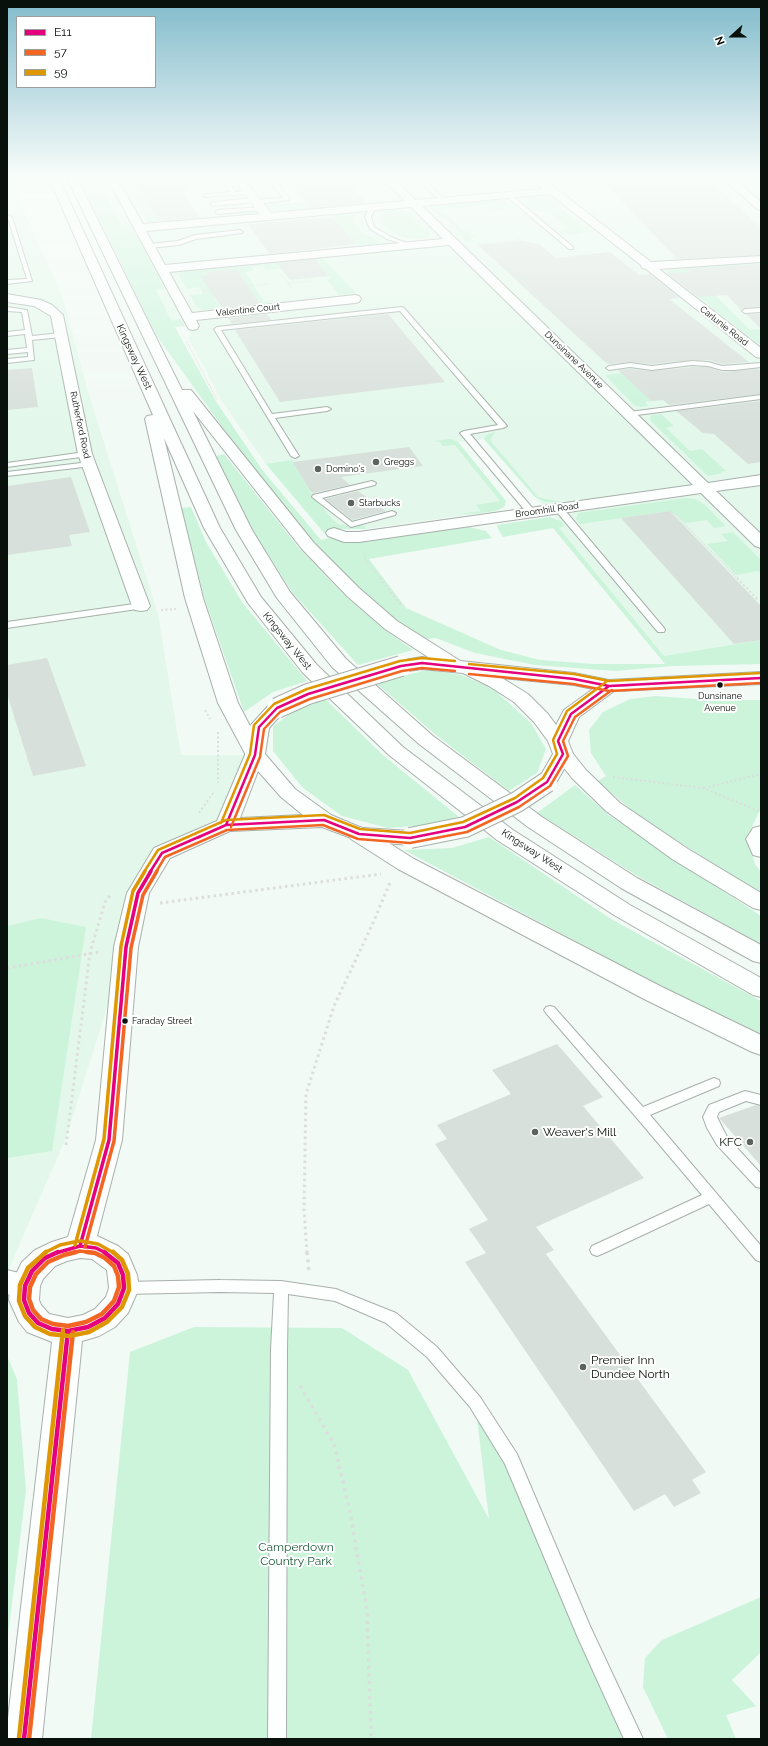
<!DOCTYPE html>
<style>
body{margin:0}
#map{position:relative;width:768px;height:1746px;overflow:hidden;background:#f2faf5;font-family:Raleway,sans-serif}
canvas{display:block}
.frame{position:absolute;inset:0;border:8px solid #08110b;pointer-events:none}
.legend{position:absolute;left:16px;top:16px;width:140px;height:72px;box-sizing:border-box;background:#fff;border:1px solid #9ca09d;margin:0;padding:5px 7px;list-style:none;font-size:12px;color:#08110b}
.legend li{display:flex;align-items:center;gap:8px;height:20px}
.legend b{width:20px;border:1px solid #9ca09d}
.north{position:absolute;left:712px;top:16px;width:40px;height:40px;-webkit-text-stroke:3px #fff;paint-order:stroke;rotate:249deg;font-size:11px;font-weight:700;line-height:16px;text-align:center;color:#08110b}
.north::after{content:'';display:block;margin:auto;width:14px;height:18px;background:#08110b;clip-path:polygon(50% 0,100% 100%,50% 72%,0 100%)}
</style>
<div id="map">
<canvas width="768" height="1746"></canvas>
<div class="frame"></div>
<ul class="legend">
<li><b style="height:5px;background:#e5007d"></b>E11</li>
<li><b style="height:5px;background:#f26522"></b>57</li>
<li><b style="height:5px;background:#df9701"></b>59</li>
</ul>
<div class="north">N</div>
</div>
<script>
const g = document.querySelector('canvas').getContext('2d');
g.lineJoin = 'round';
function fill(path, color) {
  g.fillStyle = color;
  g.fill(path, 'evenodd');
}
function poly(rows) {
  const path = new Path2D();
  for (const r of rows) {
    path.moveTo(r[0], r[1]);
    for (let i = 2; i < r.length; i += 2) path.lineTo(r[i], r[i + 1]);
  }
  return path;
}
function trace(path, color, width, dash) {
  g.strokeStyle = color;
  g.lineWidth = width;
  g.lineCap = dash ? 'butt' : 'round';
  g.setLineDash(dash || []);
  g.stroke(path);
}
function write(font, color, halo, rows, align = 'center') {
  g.font = font + ' Raleway,sans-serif';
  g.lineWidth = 4;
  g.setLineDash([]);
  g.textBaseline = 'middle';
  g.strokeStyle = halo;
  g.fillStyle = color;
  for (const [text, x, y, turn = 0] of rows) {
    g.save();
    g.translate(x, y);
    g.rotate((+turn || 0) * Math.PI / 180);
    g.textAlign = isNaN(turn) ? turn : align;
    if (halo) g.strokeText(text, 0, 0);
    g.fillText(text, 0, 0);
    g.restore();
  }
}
const built = poly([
 [7,178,12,178,28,220,62,295,89,395,158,614,181,755,255,755,219,818,162,853,126,947,66,1138,7,1273],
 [97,178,748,178,761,189,761,640,664,656,558,527,565,526,535,497,484,439,458,442,506,501,504,507,495,511,473,514,366,529,340,529,324,533,266,464,223,403,188,338,191,335,187,328,181,319,171,320,156,290,165,289,131,225,122,226]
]);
const green = poly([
 [79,178,97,178,122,225,131,225,165,289,156,290,171,320,181,319,185,326,175,327,217,403,263,471,321,540,333,537,377,539,469,527,486,531,492,538,369,559,406,608,501,650,540,660,594,664,665,664,553,528,503,537,498,529,497,525,550,517,561,521,565,526,559,528,664,656,761,640,761,664,673,666,616,671,535,665,475,653,436,638,426,639,389,615,353,583,317,545,255,472,156,335],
 [122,178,133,178,160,222,236,215,234,212,254,211,255,213,249,216,152,224,148,222],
 [259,178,275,199,263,198,248,180],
 [733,178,748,178,761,189,761,202],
 [533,195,551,197,560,204,557,205,591,232,563,235,560,232,567,227,550,213,533,210,521,200,523,197],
 [344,198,351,206,363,206,325,209,320,204,311,205,315,210,284,213,270,209,266,203,277,201,280,204],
 [495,199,508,201,516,208,492,211,485,205,441,209,465,232,469,232,473,236,470,238,474,242,466,242,460,232,448,220,438,215,430,208,435,204],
 [394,210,410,213,431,234,428,237,421,239,410,239,400,236,384,226,381,216,384,212],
 [347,212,356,215,355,225,361,232,380,242,378,244,360,246,356,244,331,219,334,218,331,214],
 [322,258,356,293,339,295,327,279,331,279,319,264,266,270,263,266,252,267,254,271,245,272,264,302,275,301,275,302,264,303,264,305,261,305,250,289,213,296,219,306,228,305,230,308,204,310,197,307,190,295,203,294,199,287,187,289,178,274,184,271],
 [761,263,761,268,709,296,716,296,750,330,761,329,761,346,668,274,667,271,673,268],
 [761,369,761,377,642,392,651,401,645,402,649,406,641,407,634,405,605,375,634,371,674,380],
 [661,414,674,426,666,428,690,451,702,449,726,471,721,472,723,473,708,476,650,420,651,415],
 [495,432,490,440,538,497,560,502,545,502,535,497,484,439,486,435],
 [451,439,458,442,506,501,504,507,495,511,473,514,460,514,481,511,476,505,500,501,455,445,443,446,440,442,434,441],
 [224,454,299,548,344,595,382,628,413,650,358,665,292,592,252,529,216,456],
 [292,460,310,492,332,519,338,524,349,526,363,525,366,529,340,529,324,533,266,464],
 [686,498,695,499,705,505,726,526,714,528,707,520,686,523,670,511,580,524,576,519,578,513],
 [191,507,206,542,242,602,307,681,273,692,244,712,204,597,181,508],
 [733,532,761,560,761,574,758,571,736,575,707,544,728,541,721,534],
 [427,670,461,675,492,688,531,723,546,749,537,773,509,791,436,735,376,683],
 [656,696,709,700,761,700,761,811,759,812,747,837,755,864,761,872,761,894,637,815,598,781,606,776,591,753,589,730,603,712,630,699],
 [325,699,384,756,459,817,428,825,388,828,342,816,303,788,273,751,273,726,297,709],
 [575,785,610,816,761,916,761,944,639,877,537,813],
 [489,837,611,919,761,1001,761,1035,662,987,404,850,452,848],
 [41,918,86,927,52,1151,7,1158,7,926],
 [194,1327,342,1328,408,1370,489,1519,475,1402,511,1459,634,1739,91,1739,130,1352],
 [7,1356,17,1379,26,1491,7,1643],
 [761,1597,761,1652,732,1680,756,1706,726,1715,736,1739,668,1739,643,1687,645,1658,662,1640]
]);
const building = poly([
 [133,178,204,178,183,193,200,218,159,221],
 [287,178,343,178,366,203,312,208],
 [600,178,706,178,761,227,761,255,677,259],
 [332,217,356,244,270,254,248,224],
 [521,241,539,244,556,258,610,252,639,275,650,274,680,298,669,299,749,362,722,364,708,360,692,360,652,364,630,362,610,364,605,362,478,245],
 [315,259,328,276,290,280,277,263],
 [761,264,761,307,745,308,741,310,727,295,698,297,667,273,690,272,686,269],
 [236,269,260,304,222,308,200,276,209,275,207,272],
 [267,314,271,320,232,324,228,318],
 [388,314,445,382,280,402,235,330],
 [746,314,761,314,761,329],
 [692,367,708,367,722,372,757,369,761,372,761,394,669,405,663,400,651,401,618,370,630,369,652,371],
 [32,368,38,407,7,410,7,370],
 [761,401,761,462,748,464,714,434,703,433,676,411],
 [409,447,423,466,341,477,350,485,313,493,310,491,293,462],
 [71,477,90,532,69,535,72,546,7,555,7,486],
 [358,491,386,511,352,520,325,499],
 [670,511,761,606,761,640,734,644,621,518],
 [47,658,86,766,33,776,7,694,7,665],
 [557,1044,603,1097,583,1106,644,1178,536,1227,554,1250,546,1254,706,1472,692,1480,701,1493,674,1507,665,1494,634,1511,465,1262,486,1253,469,1229,488,1220,435,1144,447,1139,437,1125,511,1094,492,1070],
 [756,1105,761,1106,761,1166,719,1118]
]);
const pathFar3 = poly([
 [467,231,470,231,475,236,474,238],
 [479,244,520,240,514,234],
 [282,275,292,289],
 [289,283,312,281],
 [194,291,269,284],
 [187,342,217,400],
 [671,510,738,579],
 [364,554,365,559,381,579]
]);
const pathFar2 = poly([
 [380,578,402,606],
 [737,578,757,599],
 [161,610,176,609],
 [205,710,210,719],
 [218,732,218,783],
 [613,777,703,788,761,812],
 [704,788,761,774],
 [199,813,213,793]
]);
const pathFar1 = poly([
 [160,903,381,874],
 [7,968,100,952],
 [66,1145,90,953,105,902,112,893],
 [307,1253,304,1209,306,1094,334,1006,373,923,391,880]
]);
const path = poly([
 [307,1252,309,1272],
 [300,1386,334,1444,349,1507,367,1610,371,1739]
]);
const lane = poly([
 [223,178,229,178,229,183,236,192,249,190,252,192,249,194,204,197,204,195,206,194,231,192,223,183,223,178],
 [268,178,273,178,289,198,289,200,256,204,254,202,213,206,210,204,213,202,255,198,257,200,283,198,268,178],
 [417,178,422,178,445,200,445,202,441,202,417,178],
 [506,194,510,194,573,247,573,249,569,249,506,196,506,194],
 [263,207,264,208,261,210,218,214,215,212,218,210,263,207],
 [370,207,375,208,371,217,374,227,391,237,409,244,409,246,387,239,370,229,365,217,370,207],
 [7,215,12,217,32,281,7,284,7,280,27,279,7,215],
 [240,230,243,232,242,233,196,239,179,245,149,248,146,246,149,244,178,241,195,235,240,230],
 [7,307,27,310,32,336,61,333,64,335,61,337,32,340,34,360,7,363,7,359,28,357,28,352,7,354,7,350,27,348,25,334,7,336,7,332,25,330,22,312,7,311,7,307],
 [402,307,404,308,507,426,503,428,470,434,534,510,534,514,528,514,460,433,464,431,498,425,400,311,221,330,272,414,327,407,331,409,327,411,275,418,299,456,295,458,291,456,214,329,217,327,402,307],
 [761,308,761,312,745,313,742,311,745,309,761,308],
 [692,361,708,362,722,366,761,363,761,367,735,370,722,370,708,366,692,365,652,370,630,367,609,370,606,368,609,366,630,363,652,366,692,361],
 [761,395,761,399,629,416,625,414,629,412,761,395],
 [85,452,89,454,88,456,7,467,7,463,85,452],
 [89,462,92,462,92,466,7,476,7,472,89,462],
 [372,481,376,483,375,485,322,498,352,522,392,511,396,513,395,515,351,527,312,497,313,495,372,481],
 [556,507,562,507,664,628,665,630,664,632,658,632,556,511,556,507],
 [141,603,144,604,145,606,144,608,7,628,7,622,141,603],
 [550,1006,554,1007,643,1107,709,1080,714,1078,719,1080,720,1083,719,1086,650,1115,761,1246,761,1262,756,1260,709,1204,602,1254,597,1256,592,1254,590,1250,592,1246,702,1195,636,1117,546,1013,544,1010,546,1007,550,1006],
 [745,1091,761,1095,761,1105,746,1101,719,1112,717,1117,727,1137,761,1174,761,1188,756,1187,717,1145,707,1128,703,1117,709,1105,745,1091],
 [220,1280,281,1281,336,1289,396,1313,437,1347,480,1397,517,1454,590,1626,643,1739,624,1739,578,1638,505,1464,470,1407,427,1357,386,1323,335,1301,288,1294,287,1349,286,1739,268,1739,271,1349,274,1293,220,1292,124,1294,119,1292,117,1288,119,1284,124,1282,220,1280]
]);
const street = poly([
 [107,178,117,178,143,224,260,214,233,178,243,178,271,213,405,201,382,178,393,178,416,200,543,189,535,181,541,178,544,179,651,262,761,256,761,262,659,269,761,348,761,358,756,357,646,269,642,268,641,265,550,194,422,206,708,483,761,475,761,485,716,491,761,534,761,548,755,546,701,493,359,542,344,542,328,536,326,533,328,530,334,528,346,532,359,532,693,485,449,245,169,272,192,313,355,295,359,296,361,299,359,302,355,303,196,320,199,326,197,329,193,330,189,329,187,326,107,178],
 [411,207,443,239,165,265,146,231,411,207],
 [722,178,733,178,761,202,761,210,757,209,722,178],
 [7,294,41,300,52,305,63,315,92,454,150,606,147,610,141,611,135,610,132,606,78,454,51,316,34,306,7,302,7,294],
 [761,826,761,857,753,855,746,839,753,828,761,826]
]);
const secondary = poly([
 [7,1270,35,1277,40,1286,35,1295,25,1298,7,1294,7,1270]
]);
const primary = poly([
 [422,657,574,673,609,680,761,672,761,684,614,691,579,717,568,741,573,754,554,786,547,788,540,786,537,782,553,754,548,741,534,722,514,702,489,686,463,673,422,669,401,672,394,670,392,666,394,662,422,657],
 [502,678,574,685,593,689,564,710,556,725,548,714,528,694,502,678],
 [277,702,284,704,287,708,269,728,265,754,295,789,331,815,362,828,410,831,418,833,421,838,418,843,410,845,359,841,322,827,230,831,170,858,149,893,138,947,122,1140,97,1236,118,1246,128,1254,137,1275,139,1288,128,1313,115,1327,99,1336,82,1341,42,1739,7,1739,7,1727,52,1342,27,1332,19,1322,9,1300,10,1286,22,1262,35,1250,52,1242,68,1237,96,1140,114,947,127,893,154,848,217,821,245,755,249,727,270,704,277,702],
 [258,771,281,797,303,815,240,818,258,771],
 [80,1258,92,1259,107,1270,109,1288,106,1297,95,1309,83,1315,68,1318,49,1314,41,1305,39,1300,40,1286,43,1279,55,1266,67,1261,80,1258]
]);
const highway = poly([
 [49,178,59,178,220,528,261,597,317,665,403,747,513,830,630,905,761,978,761,997,753,995,614,915,497,840,389,755,303,673,248,603,204,528,164,438,203,598,238,703,265,755,262,759,255,761,248,759,218,703,185,598,145,419,147,416,153,415,49,178],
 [67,178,77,178,182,390,191,390,314,543,359,588,397,621,462,662,464,666,462,670,455,672,448,670,385,629,347,596,302,549,193,411,252,530,290,592,346,659,433,736,542,817,637,878,761,945,761,963,753,961,621,888,528,827,419,744,332,667,277,598,236,530,67,178],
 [563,748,570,750,586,770,620,803,688,849,761,893,761,910,753,908,672,859,606,811,572,778,553,754,556,750,563,748],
 [359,827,367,829,414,859,662,987,761,1035,761,1055,752,1052,644,999,398,869,351,839,348,834,351,829,359,827]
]);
const primaryBridge = poly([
 [277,708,308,694,401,666],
 [410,838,465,827,517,802,547,782]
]);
const bus1Far2 = poly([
 [197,838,226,825,324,820,359,834,410,838,465,827,517,802,547,782,563,754,558,741,571,714,609,686,631,685],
 [150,872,162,853,226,825,255,755,259,727,277,708,308,694,401,666,422,663,574,679,609,686,761,678]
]);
const bus1Far1 = poly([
 [80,1246,109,1140,126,947,138,893,151,871],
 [56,1253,80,1246,96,1248,106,1253]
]);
const bus1 = poly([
 [58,1252,45,1258,32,1271,25,1286,24,1300,29,1313,38,1323,52,1329,68,1331,88,1327,105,1318,118,1304,124,1288,123,1275,118,1263,104,1252],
 [24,1739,68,1331]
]);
const bus2Far2 = poly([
 [469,674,573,684,609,691,761,683],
 [231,827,260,757,264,729,280,712,310,699,402,671,422,668,455,671],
 [156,872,165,857,227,830,323,825,358,839,410,843,467,832,519,807,550,786,568,756,563,741,575,717,612,690]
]);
const bus2Far1 = poly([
 [85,1247,114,1141,131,948,143,895,157,871],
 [72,1253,80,1251,94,1253]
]);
const bus2 = poly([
 [76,1252,64,1255,48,1262,36,1274,30,1287,29,1299,33,1310,41,1319,53,1324,68,1326,86,1322,102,1314,114,1301,119,1287,118,1276,114,1266,105,1258,95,1253,87,1252],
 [29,1739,73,1332]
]);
const bus3Far2 = poly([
 [469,664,574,674,609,681,761,673],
 [221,823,250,754,254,725,274,704,307,689,400,661,422,658,455,661],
 [144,872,158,850,226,820,324,815,360,829,410,833,463,822,515,798,543,778,557,754,553,740,567,711,606,682]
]);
const bus3Far1 = poly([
 [81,1241,98,1244,114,1253],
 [75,1245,104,1139,121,946,133,891,145,871],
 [44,1253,60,1245,79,1241]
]);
const bus3 = poly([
 [46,1252,28,1268,20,1285,19,1301,25,1316,35,1327,50,1334,69,1336,89,1332,107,1322,122,1307,129,1290,128,1274,122,1260,113,1252],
 [19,1738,63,1330]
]);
const markers = [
 [376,462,4,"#5a635d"],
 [318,469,4,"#5a635d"],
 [351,503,4,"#5a635d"],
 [720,685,3.5,"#08110b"],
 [125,1021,3.5,"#08110b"],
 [535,1132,4,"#5a635d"],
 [750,1142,4,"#5a635d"],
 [583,1367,4,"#5a635d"]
];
const farStreetnames = [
 ["Valentine Court",248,310,-6],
 ["Carlunie Road",724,326,38],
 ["Dunsinane Avenue",574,360,44],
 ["Rutherford Road",80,425,78],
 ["Broomhill Road",547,510,-8]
];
const farPoinames = [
 ["Greggs",384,462],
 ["Domino's",326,469],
 ["Starbucks",359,503]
];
const busNames = [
 ["Dunsinane",720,696],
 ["Avenue",720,708],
 ["Faraday Street",132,1021,"left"]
];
const streetNames = [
 ["Kingsway West",134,357,65],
 ["Kingsway West",287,641,51],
 ["Kingsway West",532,851,33]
];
const nearPoinames = [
 ["Weaver's Mill",543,1132],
 ["KFC",742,1142,"right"],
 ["Premier Inn",591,1360],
 ["Dundee North",591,1374]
];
const nearParknames = [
 ["Camperdown",296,1547],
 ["Country Park",296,1561]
];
fill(built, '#e3f8eb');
fill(green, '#cbf4db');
fill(building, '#d8e0db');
trace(lane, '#a8b0ab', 2);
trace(street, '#a8b0ab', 2);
trace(secondary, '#a8b0ab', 2);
trace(primary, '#a8b0ab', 2);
trace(highway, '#a8b0ab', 2);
trace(pathFar3, '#dcdedc', 1.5, [1, 1.5]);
trace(pathFar2, '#dcdedc', 2, [2, 2.5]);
trace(pathFar1, '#dcdedc', 3, [2.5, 3.5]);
trace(path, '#dcdedc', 3.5, [3, 4.5]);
fill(lane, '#fdfefe');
fill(street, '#fdfefe');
fill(secondary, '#fdfefe');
fill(primary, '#fdfefe');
fill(highway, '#fdfefe');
trace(primaryBridge, '#a8b0ab', 22, []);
trace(primaryBridge, '#fdfefe', 20);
trace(bus1Far2, '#e5007d', 2.5);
trace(bus1Far1, '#e5007d', 3.5);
trace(bus1, '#e5007d', 4.5);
trace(bus2Far2, '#f26522', 2.5);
trace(bus2Far1, '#f26522', 3.5);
trace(bus2, '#f26522', 4.5);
trace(bus3Far2, '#df9701', 2.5);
trace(bus3Far1, '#df9701', 3.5);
trace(bus3, '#df9701', 4.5);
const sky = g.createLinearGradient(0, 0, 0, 423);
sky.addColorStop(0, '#82bbcc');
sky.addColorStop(0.42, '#f9fdfa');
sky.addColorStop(1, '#f9fdfa00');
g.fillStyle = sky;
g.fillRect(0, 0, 768, 423);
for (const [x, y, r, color] of markers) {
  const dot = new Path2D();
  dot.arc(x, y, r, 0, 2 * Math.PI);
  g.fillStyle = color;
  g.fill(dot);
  trace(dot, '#fff', 1.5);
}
write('9px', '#08110b', '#fff', farStreetnames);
write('9px', '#08110b', '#fff', farPoinames, 'left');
write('9px', '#08110b', '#fff', busNames);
write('10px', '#08110b', '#fff', streetNames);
write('12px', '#08110b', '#fff', nearPoinames, 'left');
write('12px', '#1e5b3b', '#fff', nearParknames);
</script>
